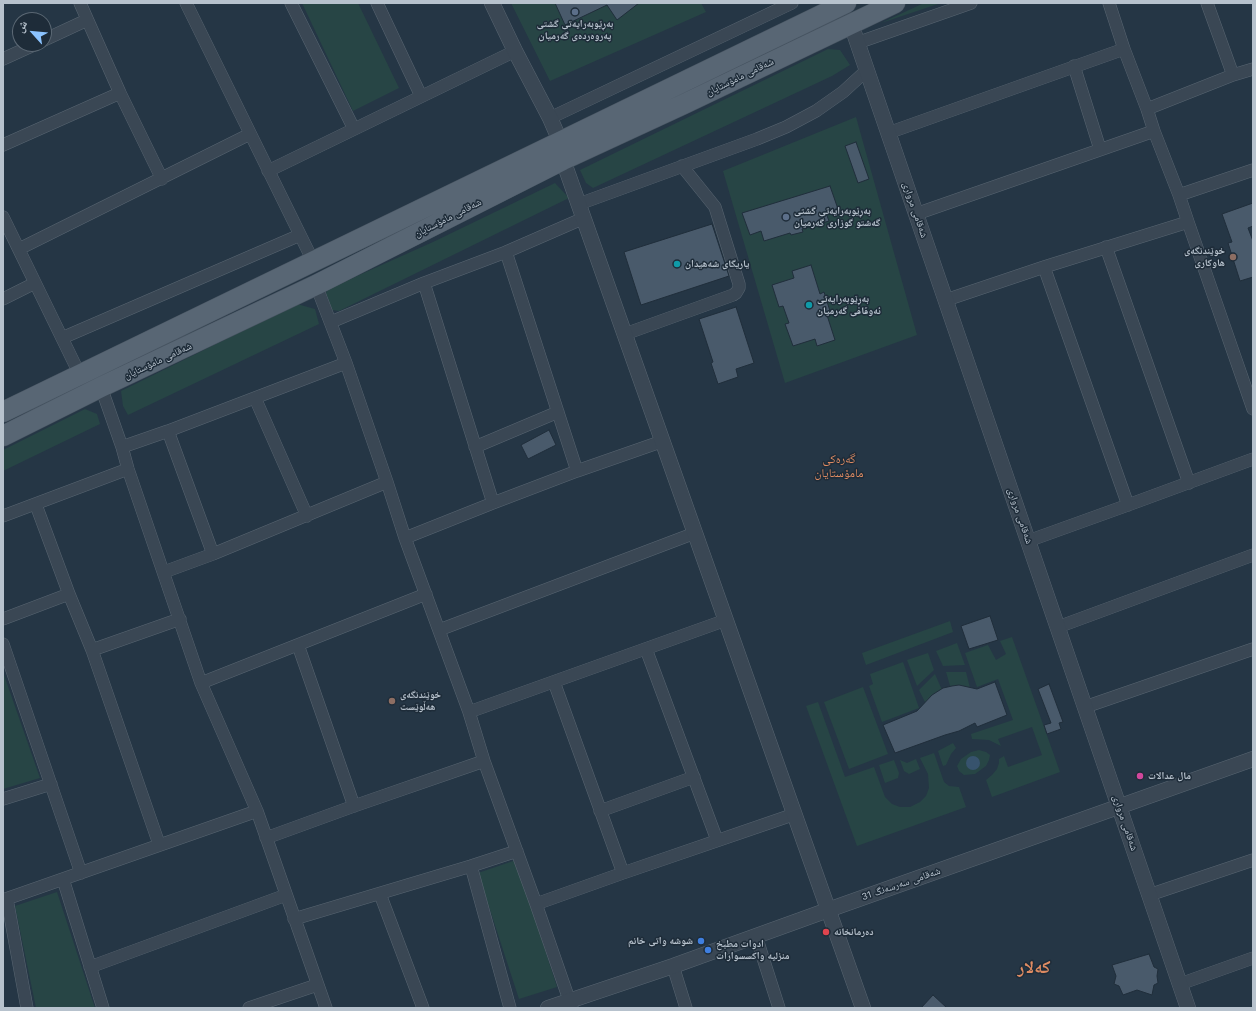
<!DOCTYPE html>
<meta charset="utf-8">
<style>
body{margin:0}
#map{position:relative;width:1256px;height:1011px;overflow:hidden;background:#253645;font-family:"Work Sans","Noto Naskh Arabic",sans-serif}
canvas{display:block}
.frame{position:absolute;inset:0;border:4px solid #b7c2cd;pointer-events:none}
.north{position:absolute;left:12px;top:12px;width:40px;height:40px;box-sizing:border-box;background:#1e2c39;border:1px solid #5b6874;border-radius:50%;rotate:297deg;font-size:11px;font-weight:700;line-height:16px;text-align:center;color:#b7c2cd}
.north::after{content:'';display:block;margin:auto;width:14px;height:18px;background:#8bc3ff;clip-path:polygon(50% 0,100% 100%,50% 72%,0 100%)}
</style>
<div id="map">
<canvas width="1256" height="1011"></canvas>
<div class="frame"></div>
<div class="north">ش</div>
</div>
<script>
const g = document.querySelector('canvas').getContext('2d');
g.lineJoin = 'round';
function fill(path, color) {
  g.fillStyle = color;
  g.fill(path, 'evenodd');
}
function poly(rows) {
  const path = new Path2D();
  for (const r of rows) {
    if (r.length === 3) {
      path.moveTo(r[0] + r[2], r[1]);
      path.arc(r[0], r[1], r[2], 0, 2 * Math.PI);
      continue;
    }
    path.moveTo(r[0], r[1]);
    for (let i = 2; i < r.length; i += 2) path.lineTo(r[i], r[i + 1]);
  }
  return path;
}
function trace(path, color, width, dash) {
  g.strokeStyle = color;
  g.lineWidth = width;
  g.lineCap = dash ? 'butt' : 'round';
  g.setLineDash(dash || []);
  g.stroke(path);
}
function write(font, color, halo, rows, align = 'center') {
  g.font = font + ' "Work Sans","Noto Naskh Arabic",sans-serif';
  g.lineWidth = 3;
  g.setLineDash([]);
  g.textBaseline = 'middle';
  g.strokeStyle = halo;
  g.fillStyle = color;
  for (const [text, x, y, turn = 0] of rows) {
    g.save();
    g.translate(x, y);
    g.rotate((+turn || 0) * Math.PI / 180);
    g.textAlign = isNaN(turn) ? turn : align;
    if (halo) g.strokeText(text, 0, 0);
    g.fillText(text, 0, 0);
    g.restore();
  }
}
const green = poly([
 [302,3,358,3,399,88,353,111],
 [511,3,701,3,706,12,550,81],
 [924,3,941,3,881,23],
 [828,49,840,50,850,65,832,76,593,188,586,183,580,170],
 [856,117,917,335,785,383,723,171],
 [555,183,569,198,339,311,332,310,326,293,328,289,433,242],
 [297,304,315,309,319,324,128,415,123,406,121,391],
 [85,409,97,414,100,424,3,471,3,450],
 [950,621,953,632,866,665,862,653],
 [1012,637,1060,772,992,797,986,780,992,775,997,769,999,763,999,759,1004,756,1008,767,1042,755,1032,727,998,739,1001,746,989,740,972,739,971,734,1013,720,998,679,977,687,965,653,988,645,996,660,1006,654,1000,641],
 [957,643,965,665,943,666,936,651],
 [928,653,934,670,917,686,907,660],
 [903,662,919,708,882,722,869,686,873,684,870,674],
 [3,672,40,778,3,789],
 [946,672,966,672,970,688,951,689],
 [935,674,942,690,926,704,919,690],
 [863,687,888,754,849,769,824,702],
 [818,702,845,777,874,767,885,797,892,804,900,807,910,807,920,802,926,796,929,788,928,774,920,758,934,753,944,782,949,786,959,787,966,807,857,846,806,706],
 [953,743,956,748,951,754,946,765,943,766,938,751],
 [979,750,986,752,990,755,989,760,986,766,975,774,964,775,959,771,957,766,961,759,971,752],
 [916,759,920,769,909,774,904,771,900,760,907,763],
 [894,760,899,773,898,778,885,783,879,765],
 [516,860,557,987,519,999,478,873],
 [57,892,95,1008,36,1008,15,906]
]);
const water = poly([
 [973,763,7]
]);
const building = poly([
 [555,3,639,3,617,20,607,5,565,25,555,3],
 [856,142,869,179,858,183,845,146,856,142],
 [830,186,838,209,826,213,829,221,802,229,803,232,791,235,790,233,764,241,761,231,750,235,742,213,830,186],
 [1253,203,1253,226,1248,228,1253,241,1253,277,1240,281,1228,243,1232,242,1222,214,1253,203],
 [712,224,729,276,641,305,624,252,712,224],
 [811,265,820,294,824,292,830,311,826,312,835,340,817,346,815,339,793,346,785,324,789,323,783,306,779,307,772,285,794,278,792,271,811,265],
 [736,307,754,363,736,369,738,377,718,384,711,363,713,362,699,319,736,307],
 [549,430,556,445,528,459,521,445,549,430],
 [990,616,998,640,969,649,961,626,990,616],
 [995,682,1007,715,977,727,975,723,959,731,945,735,895,753,883,725,917,711,932,695,943,688,952,686,959,685,977,689,995,682],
 [1049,684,1063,722,1059,723,1061,729,1047,734,1044,725,1051,723,1038,689,1049,684],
 [1149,954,1154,967,1158,969,1157,976,1158,983,1154,985,1152,995,1137,990,1123,995,1119,986,1114,984,1116,976,1112,965,1149,954],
 [933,995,947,1008,921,1008,933,995]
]);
const minor = poly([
 [80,3,120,93,162,179],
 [186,3,313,261],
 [291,3,354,129],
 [377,3,421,96],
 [1109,3,1124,49,1147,109,1154,131,1179,195,1188,222,1253,409],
 [1207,3,1233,75],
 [44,40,87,20],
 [857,43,971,3],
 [3,59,36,44],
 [1074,66,1100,149],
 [1147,109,1233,75,1253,69],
 [550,118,792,3],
 [888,133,1124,49],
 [3,145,120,93],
 [268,171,515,51],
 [1179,195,1253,170],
 [579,204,757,139,786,127,816,111,843,92,867,70],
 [916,214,1154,131],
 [3,217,80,375],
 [1106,247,1189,483],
 [19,249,250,134],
 [506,252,577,471],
 [1044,267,1128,505],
 [424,283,493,503],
 [316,285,346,363,387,482,405,538,469,712,484,761,536,904,572,1008],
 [3,299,35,283],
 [946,300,1044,267,1188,222],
 [331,322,424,283,506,252,584,218],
 [625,334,733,295,736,293,739,288,739,284,715,207,682,166],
 [62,338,300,235],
 [101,387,122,447,128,469,201,683,257,811,326,1008],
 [255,398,307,516],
 [168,431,213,554],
 [122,447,168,431,346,363],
 [475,447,558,412],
 [36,505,69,594,92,650,159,844],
 [3,516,128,469],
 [405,538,493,503,577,471,663,441],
 [1028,541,1128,505,1253,459],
 [164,572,213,554,387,482],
 [3,619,69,594],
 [1058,627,1253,555],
 [439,630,695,533],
 [3,644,81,873],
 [298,645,354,806],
 [646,649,717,840],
 [92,650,180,619],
 [554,682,623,873],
 [201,683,426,594],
 [1085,707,1253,649],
 [469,712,726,620],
 [3,799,51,784],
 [600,811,694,777],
 [266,838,354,806,484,761],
 [471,866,510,1008],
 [63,879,103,1008],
 [380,894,423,1008],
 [1149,895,1253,860],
 [7,899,27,1008],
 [3,900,257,811],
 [536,904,623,873,795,814],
 [294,919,471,866,517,851],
 [756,936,779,1008],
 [673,966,686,1008],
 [90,967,286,895],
 [1180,984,1253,958],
 [249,1008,317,985]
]);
const tertiary = poly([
 [492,3,515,51,550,118,560,141],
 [851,24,1188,1008],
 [563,160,863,1008],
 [548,1008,673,966,828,910,1253,759]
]);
const primary = poly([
 [3,412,846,3],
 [3,436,101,387,316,285,563,160,684,104,895,3]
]);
const markers = [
 [575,12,4,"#5c6f8a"],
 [786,217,4,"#5c6f8a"],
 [1233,257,4,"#8d6e63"],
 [677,264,4,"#0f9aa8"],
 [809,305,4,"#0f9aa8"],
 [392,701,4,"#8d6e63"],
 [1140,776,4,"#d1479c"],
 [826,932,4,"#e0444e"],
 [701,941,4,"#3f7fe0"],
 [708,950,4,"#3f7fe0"]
];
const poiNames = [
 ["بەڕێوبەرایەتی گشتی",575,24,"center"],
 ["پەروەردەی گەرمیان",575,36,"center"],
 ["بەڕێوبەرایەتی گشتی",794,211],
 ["گەشتو گوزاری گەرمیان",794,223],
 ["خوێندنگەی",1225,251,"right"],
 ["هاوکاری",1225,263,"right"],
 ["یاریگای شەهیدان",685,264],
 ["بەڕێوبەرایەتی",817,299],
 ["ئەوقافی گەرمیان",817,311],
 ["خوێندنگەی",400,695],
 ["هەڵوێست",400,707],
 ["مال عدالات",1148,776],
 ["دەرمانخانە",834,932],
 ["شوشه واتى خانم",693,941,"right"],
 ["ادوات مطبخ",716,944],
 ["منزليه واكسسوارات",716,956]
];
const streetNames = [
 ["شەقامی مامۆستایان",740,77,-26],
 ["شەقامی مرواری",915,210,71],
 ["شەقامی مامۆستایان",448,218,-27],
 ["شەقامی مامۆستایان",158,361,-25],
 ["شەقامی مرواری",1020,516,71],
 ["شەقامی مرواری",1125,823,71],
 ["شەقامی سەرسەنگ 31",901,884,-19]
];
const quarterNames = [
 ["گەرەکی",839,459],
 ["مامۆستایان",839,473]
];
const townNames = [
 ["کەلار",1034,968]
];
fill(green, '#274545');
fill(water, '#37536d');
fill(building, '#495a6b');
trace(building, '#202e3b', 1);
trace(minor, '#586571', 13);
trace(tertiary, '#586571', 16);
trace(primary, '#465360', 21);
trace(minor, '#3a4754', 12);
trace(tertiary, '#3a4754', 15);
trace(primary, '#586674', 20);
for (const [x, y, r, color] of markers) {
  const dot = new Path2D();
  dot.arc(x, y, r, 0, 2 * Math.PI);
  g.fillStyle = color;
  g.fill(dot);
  trace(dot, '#1e2c39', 1.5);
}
write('bold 10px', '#b7c2cd', '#1e2c39', poiNames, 'left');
write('10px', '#b7c2cd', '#1e2c39', streetNames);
write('12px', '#de8b62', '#1e2c39', quarterNames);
write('bold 18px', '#de8b62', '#1e2c39', townNames);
</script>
